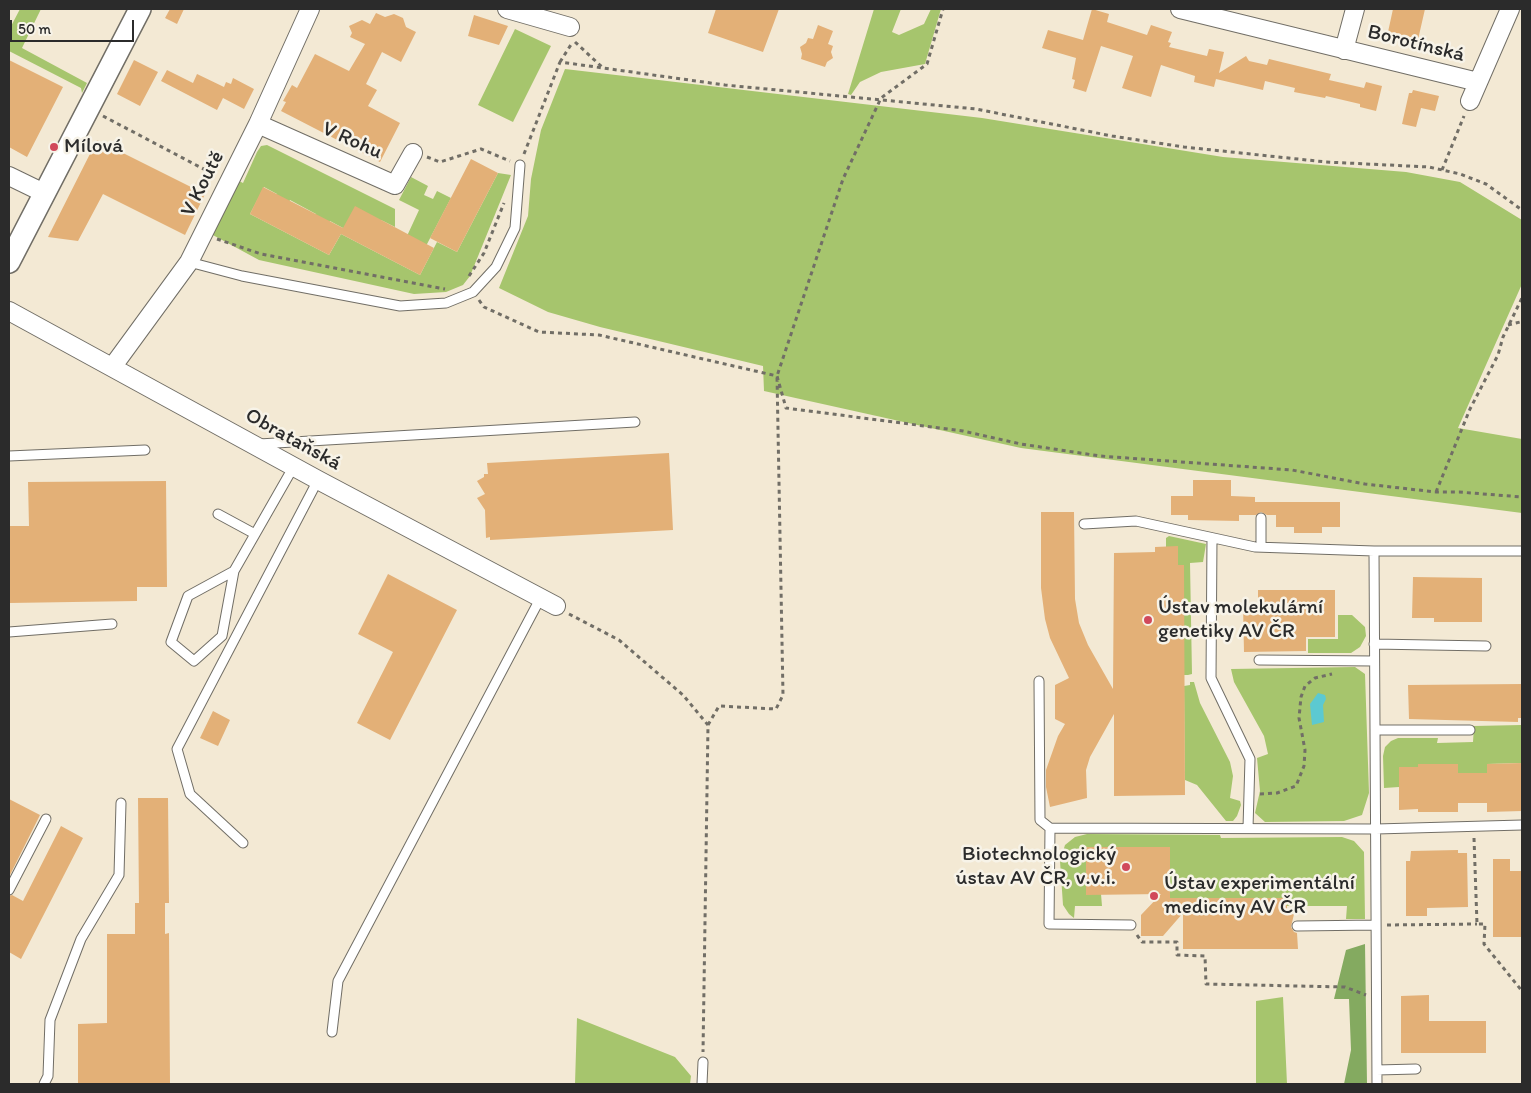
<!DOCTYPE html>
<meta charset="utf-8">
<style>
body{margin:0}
#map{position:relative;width:1531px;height:1093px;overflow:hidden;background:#f3e9d4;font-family:Itim,sans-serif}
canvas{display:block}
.frame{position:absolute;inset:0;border:10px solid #2b2b2b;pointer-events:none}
.scale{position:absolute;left:10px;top:20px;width:124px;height:22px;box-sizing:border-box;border:2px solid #2b2b2b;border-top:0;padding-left:6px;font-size:15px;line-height:18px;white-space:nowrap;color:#2b2b2b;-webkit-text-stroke:4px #f7f3e8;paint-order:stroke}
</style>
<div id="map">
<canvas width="1531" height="1093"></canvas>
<div class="frame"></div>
<div class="scale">50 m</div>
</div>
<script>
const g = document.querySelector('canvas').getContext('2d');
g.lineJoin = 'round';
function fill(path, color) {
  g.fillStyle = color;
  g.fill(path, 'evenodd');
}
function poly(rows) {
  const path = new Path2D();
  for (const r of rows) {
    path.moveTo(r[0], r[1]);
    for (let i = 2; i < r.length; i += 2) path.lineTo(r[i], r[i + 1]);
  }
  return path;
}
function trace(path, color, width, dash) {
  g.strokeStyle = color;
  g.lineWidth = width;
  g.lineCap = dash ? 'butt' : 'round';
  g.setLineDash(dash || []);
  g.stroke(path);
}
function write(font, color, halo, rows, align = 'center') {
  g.font = font + ' Itim,sans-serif';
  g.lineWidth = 5;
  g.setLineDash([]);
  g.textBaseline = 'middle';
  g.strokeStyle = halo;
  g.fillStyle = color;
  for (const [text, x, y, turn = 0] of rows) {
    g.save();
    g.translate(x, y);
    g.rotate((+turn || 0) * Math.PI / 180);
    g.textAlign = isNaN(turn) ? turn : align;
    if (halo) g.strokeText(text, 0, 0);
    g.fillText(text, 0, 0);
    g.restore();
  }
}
const green = poly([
 [20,9,41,9,22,48,87,83,82,93,81,88,9,51,9,30],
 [874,9,901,9,892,32,899,35,924,24,931,9,941,9,925,64,881,72,860,82,851,95,848,94],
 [515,29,551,46,513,122,478,105],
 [565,69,982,118,1223,157,1406,172,1460,182,1522,220,1522,284,1458,428,1522,439,1522,513,1021,448,764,391,763,366,600,327,548,312,499,288,528,216,531,179,541,130],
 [267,145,395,209,395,227,381,220,343,228,330,221,327,225,314,218,316,214,290,200,288,204,275,198,277,194,264,187,250,214,329,255,341,234,420,275,437,242,457,252,498,173,511,175,470,276,463,285,446,292,414,294,259,260,211,234,237,180,243,183,257,152,261,146],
 [411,177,428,186,424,195,433,199,437,191,451,198,426,246,407,236,419,210,399,200],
 [1169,536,1206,544,1203,562,1190,563,1192,674,1188,675,1184,675,1165,565,1178,547,1166,547,1166,538],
 [1338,615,1352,615,1365,627,1366,636,1360,647,1351,653,1308,653,1308,639,1338,639],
 [1355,667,1365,674,1369,793,1362,815,1344,821,1265,822,1255,813,1260,791,1257,758,1268,754,1264,736,1234,682,1231,669],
 [1190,682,1194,682,1200,703,1230,762,1233,776,1230,798,1240,801,1241,805,1237,816,1233,821,1226,821,1197,785,1185,780,1184,686,1190,685],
 [1521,725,1522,763,1487,764,1487,773,1458,773,1418,767,1399,767,1399,787,1384,788,1383,756,1385,747,1391,741,1398,738,1438,738,1437,743,1473,742,1474,726],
 [1087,834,1220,835,1221,838,1342,837,1354,841,1364,852,1365,919,1346,919,1347,906,1287,906,1286,898,1184,898,1183,915,1166,915,1169,847,1086,847,1086,894,1101,894,1102,906,1075,906,1074,918,1069,914,1063,905,1060,861,1065,845,1075,837],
 [1283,997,1287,1084,1256,1084,1256,1001],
 [577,1018,675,1057,691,1076,690,1084,575,1084]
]);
const forest = poly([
 [1365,944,1367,1084,1344,1084,1351,1050,1349,999,1334,999,1346,950]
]);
const water = poly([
 [1318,693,1325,695,1326,699,1323,705,1324,722,1312,725,1310,704]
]);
const building = poly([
 [170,9,184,9,177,24,165,18],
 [716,9,779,9,763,52,708,33],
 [1092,9,1109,14,1107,22,1147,35,1151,25,1172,32,1168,42,1171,43,1169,47,1207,56,1209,49,1224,52,1219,73,1246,56,1249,61,1267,65,1269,59,1331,74,1329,80,1364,88,1366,82,1382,86,1376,111,1360,107,1360,104,1326,96,1325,98,1294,92,1295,88,1265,81,1263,90,1216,79,1214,87,1194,82,1195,76,1161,65,1151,97,1122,88,1133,56,1101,46,1086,92,1073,88,1075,80,1072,79,1076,58,1042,48,1048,30,1083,40],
 [1393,9,1425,9,1417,44,1397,40,1398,34,1388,32],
 [376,13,385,17,394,14,403,18,406,27,416,32,401,62,382,52,366,84,377,90,368,106,400,123,380,162,281,111,286,102,283,101,292,85,297,88,315,54,349,71,365,44,350,37,352,33,349,26,362,20,370,24],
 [474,15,508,26,499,45,468,36],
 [818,25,833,31,828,44,833,46,831,52,833,58,827,62,825,67,801,59,802,54,800,47,806,43,808,38,813,39],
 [9,60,63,87,27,157,9,147],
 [134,60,158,72,140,106,117,94],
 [167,70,193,83,197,74,224,87,226,82,231,84,233,78,254,89,244,109,223,98,217,110,161,81],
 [1413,90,1439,96,1435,111,1421,108,1416,127,1402,124,1409,93,1412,93],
 [97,140,205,194,185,235,103,194,78,241,48,237],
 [471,159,498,173,457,252,430,238],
 [263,187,343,228,355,206,434,248,420,275,341,234,329,255,250,214],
 [669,453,673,530,490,540,490,537,486,538,485,510,477,498,485,494,477,481,484,477,484,474,488,474,487,463],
 [1193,480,1231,480,1231,496,1255,497,1255,502,1340,502,1340,527,1322,527,1322,533,1294,533,1294,527,1276,527,1276,515,1267,515,1261,512,1256,515,1239,515,1239,521,1188,520,1188,515,1171,515,1171,496,1193,496],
 [166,481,167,587,137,587,137,601,9,603,9,526,29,526,28,482],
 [1041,512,1074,512,1075,599,1079,623,1088,645,1113,689,1114,553,1155,552,1155,547,1178,546,1178,565,1184,565,1185,795,1114,796,1114,714,1090,757,1086,770,1087,798,1050,807,1046,787,1046,770,1058,736,1065,724,1055,719,1055,685,1069,678,1050,638,1045,619,1041,588],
 [388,574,457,610,390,740,357,723,393,652,358,634],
 [1413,577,1482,578,1482,622,1434,622,1434,618,1412,618],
 [1258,590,1335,590,1335,637,1306,637,1306,651,1244,652,1243,605,1258,604],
 [1522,684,1522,718,1518,718,1518,722,1409,719,1408,685],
 [213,711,230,720,218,746,200,738],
 [1522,763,1522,811,1487,812,1487,803,1458,803,1458,812,1418,812,1418,809,1399,810,1399,767,1418,767,1418,764,1458,764,1458,773,1487,773,1487,764],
 [138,798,168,798,169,903,165,903,165,934,169,933,170,1084,78,1084,78,1024,107,1023,107,934,135,934,135,903,139,903],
 [9,799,40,815,9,877],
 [61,826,83,838,21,959,9,952,9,896,12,895,23,901],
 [1086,847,1170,847,1170,898,1287,898,1287,914,1294,914,1291,927,1294,932,1297,933,1298,949,1183,949,1183,913,1163,936,1141,936,1141,915,1161,894,1086,895],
 [1458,850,1458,853,1467,853,1468,907,1427,908,1427,916,1406,916,1406,861,1410,861,1411,851],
 [1493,859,1510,859,1510,871,1522,871,1522,937,1493,937],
 [1429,995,1429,1021,1486,1021,1486,1053,1401,1053,1401,996]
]);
const path = poly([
 [575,42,602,67],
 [560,62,572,43],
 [103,116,215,175],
 [524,154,560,62,725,85,976,109,1112,136,1184,147,1326,162,1429,167,1460,174,1486,184,1522,210],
 [427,157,440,162,481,149,510,161],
 [1442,170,1464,116],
 [217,239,261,254,445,289],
 [469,276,484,253,504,203],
 [479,300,484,307,539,332,599,335,777,376,786,408,963,431,1021,444,1100,456,1292,470,1365,484,1436,492,1459,492,1522,497],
 [1508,325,1520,322],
 [1436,492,1470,409,1498,355,1503,337,1522,298],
 [569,614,619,640,683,695,708,725,703,1052],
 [708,725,719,706,776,709,783,695,777,376,843,179,881,98,927,64,943,9],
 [1260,794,1277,793,1296,786,1304,766,1305,750,1299,718,1301,697,1305,686,1315,678,1332,674],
 [1474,838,1477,924,1485,924,1484,944,1522,991],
 [1387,925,1477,924],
 [1137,935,1142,942,1177,942,1177,955,1205,956,1206,984,1345,987,1366,995]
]);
const service = poly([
 [189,262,242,276,400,306,446,303,473,292,496,267,515,228,520,165],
 [259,444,635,422],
 [9,456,145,450],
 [218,514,255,534],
 [1261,518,1261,547],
 [1084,524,1136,521,1255,547,1374,551,1522,551],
 [1212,538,1211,678,1250,759,1248,828],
 [1374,551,1377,1084],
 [234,571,222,636,194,661,171,642,188,596,234,571,294,466],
 [9,632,112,624],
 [1374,644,1486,646],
 [1259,660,1374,661],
 [1039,681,1040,820,1050,828],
 [1375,730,1470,730],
 [243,843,190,794,177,749,318,480],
 [9,890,46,819],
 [1131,925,1049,924,1050,828,1376,829,1522,825],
 [1297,926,1376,925],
 [332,1032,338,981,541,597],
 [1377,1070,1416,1069],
 [44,1084,48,1076,50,1020,81,939,119,875,121,803],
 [702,1084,703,1062]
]);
const minor = poly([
 [507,9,570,27],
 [1180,9,1478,82],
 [1344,50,1355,9],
 [1470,101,1510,9],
 [258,124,395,185,413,153],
 [9,176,44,193],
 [9,311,318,480,556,606],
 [113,366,189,262,258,124,310,9]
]);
const tertiary = poly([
 [9,262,140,9]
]);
const markers = [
 [54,147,5,"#d1495b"],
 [1148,620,5,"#d1495b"],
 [1126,867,5,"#d1495b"],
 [1154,896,5,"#d1495b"]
];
const streetNames = [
 ["Borotínská",1416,44,14],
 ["V Rohu",352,141,24],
 ["V Koutě",203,184,-63],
 ["Obrataňská",293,440,29]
];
const poiNames = [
 ["Mílová",64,147],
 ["Ústav molekulární",1158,608],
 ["genetiky AV ČR",1158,632],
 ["Biotechnologický",1116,855,"right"],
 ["ústav AV ČR, v.v.i.",1116,879,"right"],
 ["Ústav experimentální",1164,884],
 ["medicíny AV ČR",1164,908]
];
fill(green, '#a6c56d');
fill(forest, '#84aa60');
fill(water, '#5cc9d1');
fill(building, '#e3b077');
trace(service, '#716e66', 11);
trace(minor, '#716e66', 20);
trace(tertiary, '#716e66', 24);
trace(path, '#716e66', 3, [4, 4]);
trace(service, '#fff', 9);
trace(minor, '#fff', 18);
trace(tertiary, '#fff', 21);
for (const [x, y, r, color] of markers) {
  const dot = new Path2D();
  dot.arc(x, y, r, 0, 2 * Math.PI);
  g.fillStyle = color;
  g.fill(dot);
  trace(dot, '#f7f3e8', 2);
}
write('21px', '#2b2b2b', '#f7f3e8', streetNames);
write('21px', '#2b2b2b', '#f7f3e8', poiNames, 'left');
</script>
